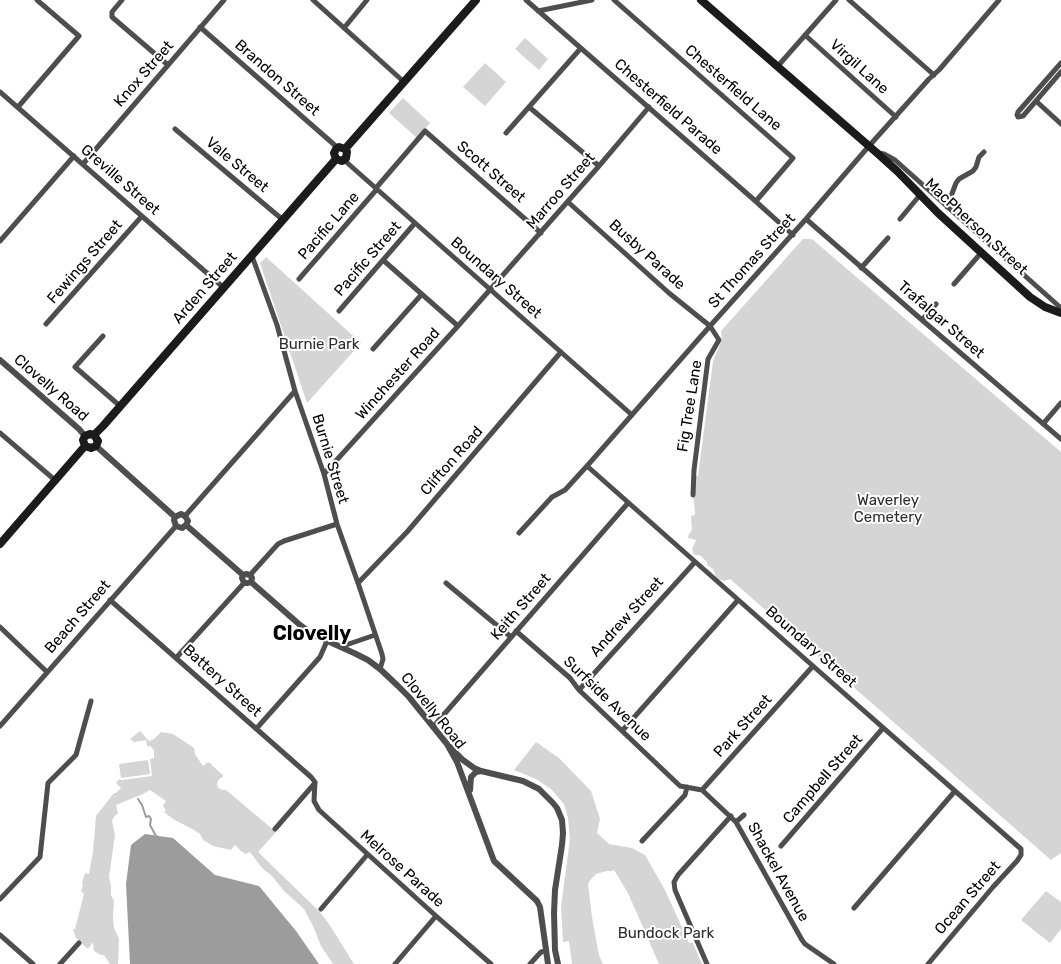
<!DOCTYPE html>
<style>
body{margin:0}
canvas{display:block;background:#fff}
</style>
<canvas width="1061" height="964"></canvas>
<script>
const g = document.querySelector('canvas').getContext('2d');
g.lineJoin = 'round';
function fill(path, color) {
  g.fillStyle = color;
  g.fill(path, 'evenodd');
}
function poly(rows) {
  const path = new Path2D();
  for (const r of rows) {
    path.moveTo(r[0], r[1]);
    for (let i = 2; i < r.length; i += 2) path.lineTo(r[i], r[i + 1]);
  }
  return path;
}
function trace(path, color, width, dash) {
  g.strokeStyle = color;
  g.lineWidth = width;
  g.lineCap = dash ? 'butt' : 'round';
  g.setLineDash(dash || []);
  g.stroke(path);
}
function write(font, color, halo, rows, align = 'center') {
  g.font = font + ' Rubik,sans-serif';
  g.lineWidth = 4;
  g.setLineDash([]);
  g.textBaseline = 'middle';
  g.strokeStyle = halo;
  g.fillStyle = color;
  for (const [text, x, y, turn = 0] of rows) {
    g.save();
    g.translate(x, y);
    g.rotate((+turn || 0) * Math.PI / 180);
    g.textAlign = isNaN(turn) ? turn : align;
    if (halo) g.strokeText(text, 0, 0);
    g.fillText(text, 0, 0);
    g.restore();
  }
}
const green = poly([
 [525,38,548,59,539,70,515,49],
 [485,63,506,82,485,106,463,87],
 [403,98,430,123,417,138,389,113],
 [803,239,812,239,1061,452,1061,853,1051,860,730,579,724,581,719,579,716,577,713,569,707,565,707,562,701,556,698,555,694,555,692,549,696,540,688,538,689,534,692,530,691,516,695,515,694,501,691,492,696,476,698,476,713,361,722,340,721,331],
 [266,257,361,343,307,403,260,263],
 [140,731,149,741,154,739,161,732,173,734,194,748,195,754,203,766,208,762,210,763,218,771,223,775,223,777,219,779,217,784,218,788,223,790,226,790,276,832,258,852,319,911,329,924,354,964,333,964,321,946,313,926,304,909,284,891,272,876,262,868,250,852,246,854,241,851,235,845,231,850,213,846,203,840,200,834,194,830,173,819,164,812,166,810,163,806,166,801,150,790,143,794,116,805,118,813,114,817,112,821,115,835,109,877,111,886,111,895,114,901,113,917,114,928,119,939,118,964,110,964,104,955,101,955,94,951,93,942,88,949,76,938,73,929,75,929,84,894,81,891,83,886,82,883,85,873,89,874,93,852,96,816,114,793,116,793,121,788,116,783,119,779,122,780,152,776,150,759,154,758,154,750,150,746,147,746,146,740,134,742,130,739],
 [536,742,559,758,591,791,600,819,597,833,609,844,632,848,645,855,665,890,689,943,693,943,702,964,659,964,628,893,614,870,611,871,607,871,596,874,592,878,588,884,592,917,599,955,603,964,572,964,569,941,563,942,561,907,570,839,568,818,564,804,551,789,536,779,514,770],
 [148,760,150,774,121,778,119,764],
 [1046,891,1061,902,1061,929,1050,943,1021,920]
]);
const water = poly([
 [145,834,173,838,215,875,259,886,296,931,319,964,130,964,126,884,131,845]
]);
const stream = poly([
 [138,799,142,805,146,817,149,816,151,819,150,825,156,836]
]);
const minor = poly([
 [122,0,112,12,112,17,168,65],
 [313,0,404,82],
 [526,0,752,198,793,235],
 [614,0,793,158,756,201],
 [849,0,934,75],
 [538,11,592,0],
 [200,27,338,148],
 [344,28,367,0],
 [805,35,896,117],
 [777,67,836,0],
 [0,92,224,288],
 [1036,101,1061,124],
 [18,107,79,36,37,0],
 [529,107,599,166],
 [1018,117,1017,115,1018,112,1061,63],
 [1018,117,1023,116,1061,72],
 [175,129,283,220],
 [506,133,581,48],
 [878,153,884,154,895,160,1061,308],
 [344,160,632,415],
 [83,164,224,0],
 [376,188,425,131,541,233],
 [568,202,669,293,710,326,719,340,708,359,694,470,693,495],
 [947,207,956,183,959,179,973,171,976,167,979,157,984,152],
 [806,219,922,320,1061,439],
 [900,219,920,195],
 [0,241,74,156],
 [252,256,277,325,295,391,324,474,337,524,358,583,382,654,383,659,380,669],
 [383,260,458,326],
 [861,268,888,238],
 [299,279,377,189],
 [954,284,981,253],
 [339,311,415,223],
 [922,320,936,304],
 [46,324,142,216],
 [103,336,75,367,120,406],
 [373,349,422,294],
 [1043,424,1061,403],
 [0,433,56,481],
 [587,466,813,666,1021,849,1021,855,1017,861,993,887,928,964],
 [324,474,458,326,599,166,649,107],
 [185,516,295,391],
 [519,533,552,497,565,490,587,466,710,326,806,219,869,146,929,79,939,70,999,0],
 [250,575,278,544,284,541,337,524],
 [358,583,407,532,561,352],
 [446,583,511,637],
 [110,600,311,777,315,782],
 [0,627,47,672],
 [516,631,570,678,579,690,680,786,702,790,813,666],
 [340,647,375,635],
 [176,658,244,583],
 [579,690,695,562],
 [0,726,176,526],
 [433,727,628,503],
 [256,729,320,657,327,641],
 [622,731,738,600],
 [315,782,314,801,319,810,436,916,491,964],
 [702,790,736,822,802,940,805,944,834,964],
 [736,822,744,815],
 [275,829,315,783],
 [642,841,685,795,687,787],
 [781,846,883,728],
 [0,899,40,857,48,783,76,755,91,701],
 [854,908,955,791],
 [321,909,367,855],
 [0,935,33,964],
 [60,964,79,943],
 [395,964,436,916],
 [530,964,541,952,546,951],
 [707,964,675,890,674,882,678,875,731,816]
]);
const tertiary = poly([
 [0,360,79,429,85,436],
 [96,446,175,517],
 [175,517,174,520,176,526,182,528,186,525],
 [175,517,181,514,185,516,188,521,186,525],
 [186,525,243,575],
 [243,575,242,578,244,583,248,583,251,582],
 [243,575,246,574,250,575,252,578,251,582],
 [251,582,300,625,312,634,354,653,368,660,380,669,398,686,409,697,447,744,457,762,494,861,537,901,540,907,548,964],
 [450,747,463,760,474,768,481,771,523,781,539,789,553,803,557,808,562,820,563,833,562,845,555,890,554,913,555,950,558,964],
 [470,790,471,777,476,772,481,771]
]);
const secondary = poly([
 [701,0,877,153,897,171,938,213,1030,297,1045,307,1061,313],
 [345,149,476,0],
 [336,159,342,161,346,158,347,152,345,149],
 [336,159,334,153,336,149,339,147,345,149],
 [94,435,103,426,336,159],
 [85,446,91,448,96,446,98,441,94,435],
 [85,446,83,440,85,436,90,434,94,435],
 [0,544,85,446]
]);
const streetNames = [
 ["Virgil Lane",859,67,42],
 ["Knox Street",144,74,-49],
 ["Brandon Street",277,78,41],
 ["Chesterfield Lane",733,88,41],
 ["Chesterfield Parade",668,107,41],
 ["Vale Street",237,165,40],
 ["Scott Street",491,172,41],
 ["Greville Street",120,180,41],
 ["Marroo Street",561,191,-49],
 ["Pacific Lane",329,226,-49],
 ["MacPherson Street",976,227,43],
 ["Busby Parade",647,255,42],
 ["Pacific Street",368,259,-49],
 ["St Thomas Street",752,261,-48],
 ["Fewings Street",85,262,-49],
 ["Boundary Street",496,278,41],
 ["Arden Street",205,288,-49],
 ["Trafalgar Street",941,320,41],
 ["Winchester Road",398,374,-48],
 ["Clovelly Road",51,388,41],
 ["Fig Tree Lane",690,406,-81],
 ["Burnie Street",330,459,73],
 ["Clifton Road",452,461,-49],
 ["Keith Street",521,607,-49],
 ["Beach Street",78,617,-49],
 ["Andrew Street",627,617,-48],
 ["Boundary Street",811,647,41],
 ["Battery Street",222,681,42],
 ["Surfside Avenue",607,699,44],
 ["Clovelly Road",433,711,51],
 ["Park Street",743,726,-48],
 ["Campbell Street",823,779,-49],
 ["Melrose Parade",402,869,42],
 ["Shackel Avenue",778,872,61],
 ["Ocean Street",968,898,-49]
];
const parkNames = [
 ["Burnie Park",319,345],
 ["Waverley",888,501],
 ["Cemetery",888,518],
 ["Bundock Park",666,934]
];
const districtNames = [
 ["Clovelly",312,634]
];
fill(green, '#d5d5d5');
fill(water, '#9c9c9c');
trace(stream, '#9c9c9c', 2);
trace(minor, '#4e4e4e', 5);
trace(tertiary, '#4e4e4e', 6);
trace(secondary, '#1b1b1b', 8);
write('15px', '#000', '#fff', streetNames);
write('15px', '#2c2c2c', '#fff', parkNames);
write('bold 20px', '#000', '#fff', districtNames);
</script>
